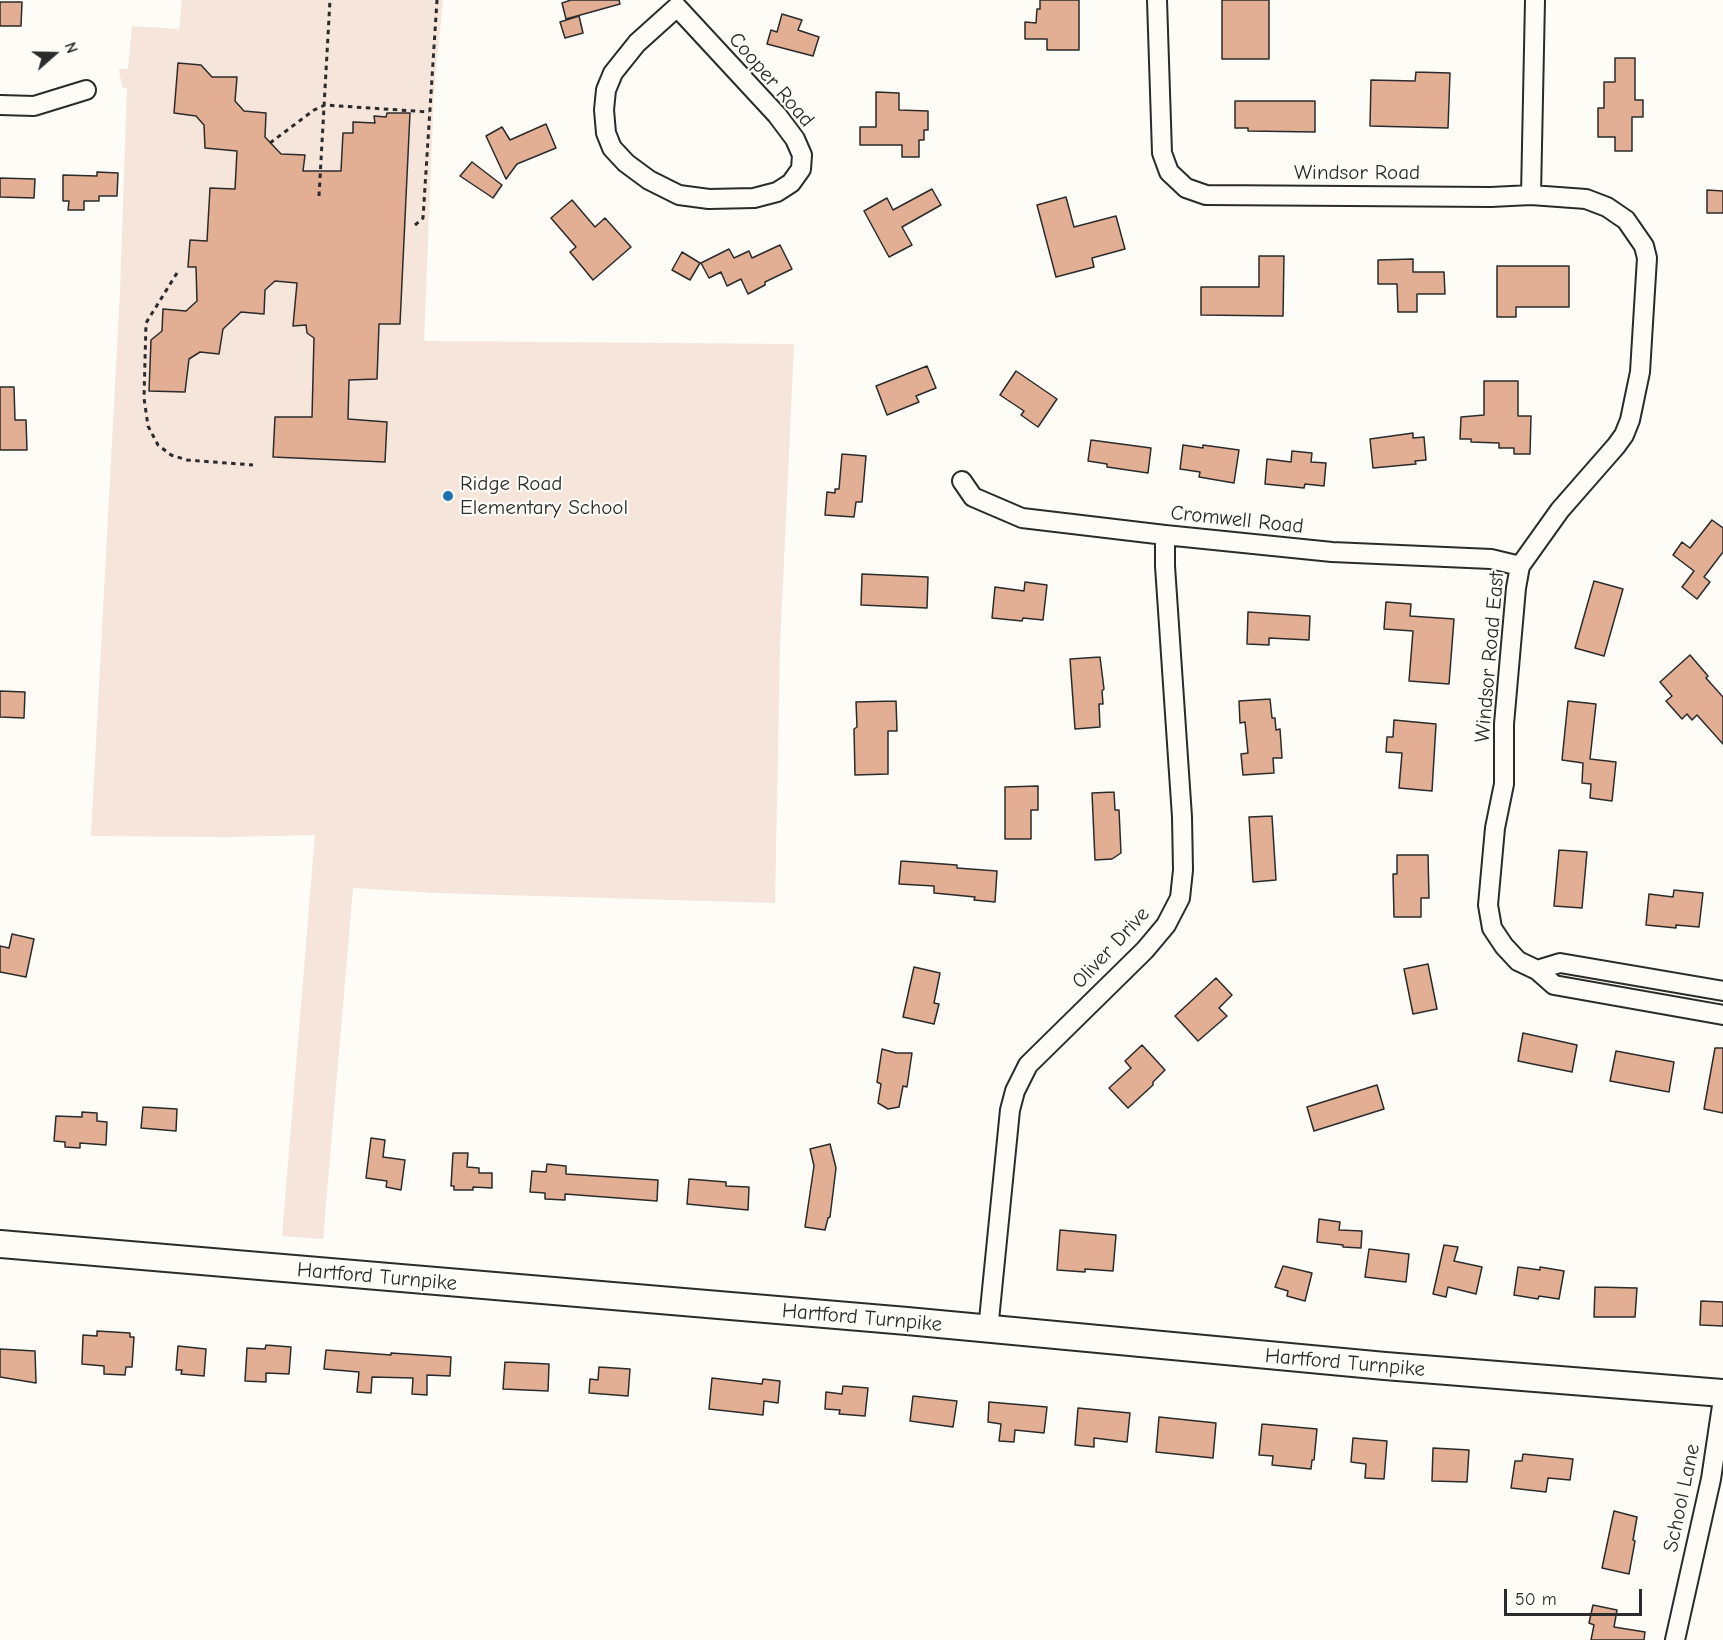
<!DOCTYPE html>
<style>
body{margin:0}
#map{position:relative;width:1723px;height:1640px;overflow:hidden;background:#fdfcf7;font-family:"Comic Neue",sans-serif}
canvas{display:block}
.north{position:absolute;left:24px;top:24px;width:60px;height:60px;-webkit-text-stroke:4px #fdfcf7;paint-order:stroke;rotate:70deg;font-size:16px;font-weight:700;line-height:24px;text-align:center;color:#2b2b2b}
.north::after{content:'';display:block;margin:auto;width:21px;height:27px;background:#2b2b2b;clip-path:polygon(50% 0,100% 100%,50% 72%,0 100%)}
.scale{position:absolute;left:1504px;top:1589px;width:138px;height:27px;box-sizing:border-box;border:3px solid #2b2b2b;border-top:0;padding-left:8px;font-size:18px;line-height:21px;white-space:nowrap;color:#2b2b2b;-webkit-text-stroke:4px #fdfcf7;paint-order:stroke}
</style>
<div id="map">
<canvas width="1723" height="1640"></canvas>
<div class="north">N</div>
<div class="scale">50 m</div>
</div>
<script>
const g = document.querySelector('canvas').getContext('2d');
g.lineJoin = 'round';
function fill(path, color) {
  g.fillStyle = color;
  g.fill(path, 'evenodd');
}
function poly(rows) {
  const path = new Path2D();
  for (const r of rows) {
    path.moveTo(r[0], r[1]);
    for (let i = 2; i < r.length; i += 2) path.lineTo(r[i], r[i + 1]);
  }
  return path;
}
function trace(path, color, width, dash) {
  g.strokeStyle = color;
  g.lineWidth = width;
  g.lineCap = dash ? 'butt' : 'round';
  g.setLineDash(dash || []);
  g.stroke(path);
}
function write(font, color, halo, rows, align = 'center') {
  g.font = font + ' "Comic Neue",sans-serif';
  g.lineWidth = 4.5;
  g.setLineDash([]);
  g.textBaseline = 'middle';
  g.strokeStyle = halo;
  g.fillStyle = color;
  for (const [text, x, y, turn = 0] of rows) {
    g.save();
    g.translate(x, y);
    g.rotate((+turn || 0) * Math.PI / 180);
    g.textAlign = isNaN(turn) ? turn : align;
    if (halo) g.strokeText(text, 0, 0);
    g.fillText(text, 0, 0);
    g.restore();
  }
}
const built = poly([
 [182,0,443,0,434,90,424,341,794,344,780,647,775,903,437,893,353,888,323,1239,282,1236,315,835,226,837,91,836,120,292,127,88,122,87,119,69,128,69,132,26,179,29]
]);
const building = poly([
 [571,0,619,0,620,4,566,19,562,3,571,0],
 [1040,0,1079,0,1079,50,1047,50,1047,39,1025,39,1025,22,1036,23,1037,9,1040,9,1040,0],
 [1222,0,1269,0,1269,59,1222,59,1222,0],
 [0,2,22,2,21,26,0,26,0,2],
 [782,14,802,20,798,30,819,37,813,56,767,44,771,30,777,32,782,14],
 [579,16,583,33,565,38,560,22,579,16],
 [1615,58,1635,58,1635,100,1643,100,1643,117,1632,117,1632,151,1615,151,1615,137,1598,137,1598,108,1604,108,1604,82,1615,82,1615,58],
 [178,63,201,65,212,77,237,77,235,101,244,111,266,113,265,137,281,154,305,155,303,171,341,171,343,133,353,133,353,122,375,123,374,116,386,117,387,113,410,113,400,324,379,324,377,379,349,380,348,419,387,422,385,462,273,457,275,417,312,417,314,338,307,333,306,325,293,326,297,283,275,281,265,290,264,314,241,312,223,329,219,354,200,352,189,359,185,392,149,391,151,340,162,331,163,309,186,311,197,301,196,267,188,267,190,240,207,241,210,188,235,189,237,151,205,148,204,125,196,116,174,113,178,63],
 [1416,72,1450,73,1448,128,1370,126,1371,80,1415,81,1416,72],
 [876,92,899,93,899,110,928,111,928,130,924,130,924,140,919,140,919,157,902,157,902,145,860,145,860,127,876,127,876,92],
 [1235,101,1315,101,1315,132,1248,131,1248,128,1235,128,1235,101],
 [546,124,556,148,517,164,506,179,486,136,502,127,510,140,546,124],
 [472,162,502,185,493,198,460,176,472,162],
 [97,172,118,173,117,196,99,196,99,201,84,201,84,210,68,210,69,201,63,201,63,175,97,176,97,172],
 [0,178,35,179,34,198,0,197,0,178],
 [932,189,941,205,902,227,912,245,889,257,864,211,887,198,893,210,932,189],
 [1707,190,1723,191,1723,213,1707,213,1707,190],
 [1066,197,1074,227,1116,216,1125,249,1092,258,1094,267,1056,277,1037,205,1066,197],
 [572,200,595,227,605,218,631,247,593,280,570,252,576,247,551,218,572,200],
 [780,245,792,269,765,282,765,285,748,294,741,279,727,286,721,272,709,278,701,263,729,249,734,258,749,251,752,258,780,245],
 [682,252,700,263,690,280,672,270,682,252],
 [1259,256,1284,256,1283,316,1201,315,1201,287,1259,287,1259,256],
 [1413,259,1413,272,1444,272,1445,294,1417,294,1417,312,1398,312,1397,284,1378,284,1378,260,1413,259],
 [1497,266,1569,266,1569,307,1516,307,1516,317,1497,317,1497,266],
 [927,366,936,388,916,396,919,402,887,415,876,386,927,366],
 [1016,371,1057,399,1038,427,1021,415,1024,411,1000,395,1016,371],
 [1484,381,1518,381,1518,416,1531,416,1530,454,1514,454,1514,448,1499,448,1499,443,1471,442,1471,439,1460,439,1461,417,1484,415,1484,381],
 [0,387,14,387,15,420,26,420,27,450,0,450,0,387],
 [1413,433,1413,438,1424,437,1426,460,1415,461,1416,464,1373,468,1370,439,1413,433],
 [1091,440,1151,448,1148,473,1107,467,1107,464,1088,461,1091,440],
 [1183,445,1203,448,1203,445,1239,450,1234,483,1199,477,1200,472,1180,469,1183,445],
 [1292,451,1312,453,1311,462,1326,463,1324,486,1305,484,1304,488,1265,484,1267,459,1291,462,1292,451],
 [842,454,866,456,862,502,856,502,854,517,825,515,827,492,835,493,835,489,839,489,842,454],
 [1712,520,1723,528,1723,552,1704,577,1710,582,1697,599,1682,587,1694,571,1673,555,1682,542,1690,548,1712,520],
 [862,574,928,577,927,608,861,605,862,574],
 [1594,581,1623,589,1604,656,1575,648,1594,581],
 [1025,582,1047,585,1043,620,1023,618,1022,621,992,618,995,587,1024,591,1025,582],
 [1386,602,1411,604,1410,616,1454,619,1449,684,1409,681,1413,631,1384,629,1386,602],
 [1248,612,1310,616,1309,640,1269,638,1269,645,1247,644,1248,612],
 [1690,655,1708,676,1706,678,1723,697,1723,744,1697,715,1692,720,1687,714,1682,719,1666,701,1672,696,1660,682,1690,655],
 [1100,657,1104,689,1102,691,1103,704,1099,704,1100,727,1075,729,1070,659,1100,657],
 [0,691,25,692,24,718,0,717,0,691],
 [1270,699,1272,718,1275,718,1276,730,1280,729,1282,758,1273,758,1274,773,1243,775,1241,754,1248,753,1245,722,1240,723,1239,701,1270,699],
 [896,701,897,731,888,731,888,774,855,775,854,729,857,727,856,702,896,701],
 [1568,701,1596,704,1590,759,1616,762,1612,801,1590,798,1591,784,1582,783,1583,763,1562,760,1568,701],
 [1394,720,1436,724,1432,791,1399,788,1402,753,1386,752,1387,737,1393,737,1394,720],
 [1038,786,1038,810,1031,810,1031,839,1005,839,1005,787,1038,786],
 [1114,792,1115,810,1119,810,1121,853,1112,859,1095,860,1092,793,1114,792],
 [1272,816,1276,880,1253,882,1249,817,1272,816],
 [1559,850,1587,852,1582,908,1554,906,1559,850],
 [1397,855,1428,855,1429,898,1421,898,1421,917,1394,917,1393,874,1397,874,1397,855],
 [901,861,957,865,957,868,997,871,995,902,974,900,975,897,934,893,934,886,899,884,901,861],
 [1674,890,1703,893,1699,927,1676,925,1676,928,1646,925,1649,894,1673,897,1674,890],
 [12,934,34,939,26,977,0,972,0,946,9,948,12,934],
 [1428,964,1437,1009,1413,1014,1404,969,1428,964],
 [914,967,940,973,934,1003,939,1004,934,1024,903,1017,914,967],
 [1216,978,1232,995,1219,1008,1227,1016,1198,1041,1175,1016,1216,978],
 [1523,1033,1577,1045,1572,1072,1518,1061,1523,1033],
 [1142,1045,1165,1070,1153,1082,1153,1085,1128,1108,1109,1088,1131,1068,1125,1061,1142,1045],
 [1715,1048,1723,1048,1723,1113,1704,1109,1715,1048],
 [882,1049,896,1053,912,1053,907,1087,903,1086,899,1107,888,1109,878,1103,881,1084,877,1082,882,1049],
 [1616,1051,1674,1062,1669,1092,1610,1081,1616,1051],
 [1377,1085,1384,1109,1314,1131,1307,1107,1377,1085],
 [143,1107,177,1109,176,1131,141,1128,143,1107],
 [82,1112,97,1113,97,1121,107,1122,106,1145,80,1143,80,1148,65,1147,65,1142,54,1141,56,1116,82,1117,82,1112],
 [371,1138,385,1140,383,1157,405,1160,401,1190,386,1187,387,1181,366,1178,371,1138],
 [830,1144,836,1168,830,1217,828,1218,825,1230,805,1227,814,1166,810,1149,830,1144],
 [453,1153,468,1153,467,1167,479,1168,479,1173,492,1173,492,1188,473,1187,473,1190,454,1190,454,1186,451,1186,453,1153],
 [547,1164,566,1166,566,1174,658,1180,657,1201,565,1194,565,1200,545,1199,545,1193,530,1192,532,1171,546,1172,547,1164],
 [689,1179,726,1182,726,1186,749,1187,748,1210,687,1204,689,1179],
 [1319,1219,1340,1222,1339,1230,1362,1231,1361,1248,1343,1247,1343,1245,1317,1242,1319,1219],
 [1060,1230,1116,1235,1113,1271,1085,1269,1085,1272,1057,1270,1060,1230],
 [1444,1245,1458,1247,1454,1261,1482,1267,1476,1294,1448,1287,1446,1297,1433,1294,1444,1245],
 [1369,1249,1409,1254,1406,1282,1365,1277,1369,1249],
 [1283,1266,1312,1273,1305,1301,1287,1296,1288,1291,1275,1287,1283,1266],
 [1518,1267,1540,1270,1540,1267,1564,1271,1559,1299,1539,1296,1538,1299,1514,1295,1518,1267],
 [1595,1287,1637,1288,1635,1317,1594,1317,1595,1287],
 [1701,1301,1723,1302,1723,1326,1700,1325,1701,1301],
 [97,1331,130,1333,130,1337,134,1337,132,1367,126,1367,125,1375,104,1374,104,1366,82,1364,83,1335,97,1336,97,1331],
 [266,1345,291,1347,289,1374,266,1373,266,1382,245,1381,247,1348,265,1349,266,1345],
 [178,1346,206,1349,204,1376,181,1374,182,1370,176,1370,178,1346],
 [0,1349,35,1351,36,1383,0,1377,0,1349],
 [326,1350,391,1355,391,1353,451,1357,450,1376,427,1375,427,1395,412,1394,413,1378,372,1377,371,1393,357,1392,359,1372,324,1369,326,1350],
 [505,1362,549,1364,548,1391,503,1389,505,1362],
 [599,1367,630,1369,628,1396,589,1393,590,1379,598,1380,599,1367],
 [712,1378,762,1384,763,1379,780,1381,778,1403,764,1401,763,1415,709,1409,712,1378],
 [843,1386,868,1388,865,1416,839,1414,840,1410,825,1409,826,1392,842,1394,843,1386],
 [913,1396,957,1401,953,1427,910,1421,913,1396],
 [989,1402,1047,1407,1044,1433,1015,1430,1014,1442,999,1441,1001,1424,988,1422,989,1402],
 [1078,1408,1130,1413,1127,1442,1094,1438,1094,1447,1075,1445,1078,1408],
 [1159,1417,1216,1423,1213,1458,1156,1452,1159,1417],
 [1262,1424,1317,1429,1314,1460,1312,1460,1311,1469,1272,1465,1273,1456,1259,1455,1262,1424],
 [1353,1438,1387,1441,1384,1479,1365,1478,1366,1464,1351,1462,1353,1438],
 [1433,1448,1469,1450,1467,1482,1432,1481,1433,1448],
 [1523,1454,1573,1459,1570,1480,1548,1478,1546,1492,1511,1488,1515,1461,1522,1461,1523,1454],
 [1614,1511,1637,1517,1633,1540,1635,1541,1629,1574,1602,1568,1614,1511],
 [1593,1605,1617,1610,1614,1627,1645,1632,1644,1640,1591,1640,1594,1625,1589,1623,1593,1605]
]);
const path = poly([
 [270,143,314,110,325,105,429,112],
 [319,196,330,0],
 [415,225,423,218,437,0],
 [177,273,146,323,144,398,148,426,158,445,171,455,187,460,253,465]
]);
const minor = poly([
 [1157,0,1162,153,1169,172,1186,188,1206,195,1491,197,1531,195,1586,199,1607,207,1626,220,1644,246,1647,258,1640,372,1630,420,1624,435,1616,446,1560,510,1520,566,1516,588,1504,724,1504,784,1495,828,1488,905,1492,928,1504,946,1518,961,1537,970,1554,985,1723,1015],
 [677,7,777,115,795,139,802,155,801,169,791,183,777,192,754,198,709,199,679,195,649,180,626,163,612,148,606,133,604,110,606,90,613,73,637,43,677,7],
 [0,105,34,106,86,90],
 [1531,195,1535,0],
 [962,481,973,497,1022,518,1165,535,1332,552,1491,559,1520,566],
 [1537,970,1560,963,1723,991],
 [988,1330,1010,1110,1015,1091,1028,1065,1145,950,1166,925,1180,898,1183,870,1182,817,1165,566,1165,535],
 [1675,1640,1711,1479,1723,1399]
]);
const secondary = poly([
 [0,1244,907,1321,1385,1366,1723,1393]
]);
const markers = [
 [448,496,6,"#1f6fb2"]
];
const streetNames = [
 ["Cooper Road",771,80,49],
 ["Windsor Road",1357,173],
 ["Cromwell Road",1237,520,6],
 ["Windsor Road East",1490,657,-85],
 ["Oliver Drive",1111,948,-47],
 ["Hartford Turnpike",377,1277,5],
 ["Hartford Turnpike",862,1318,5],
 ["Hartford Turnpike",1345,1363,5],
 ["School Lane",1682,1498,-78]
];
const poiNames = [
 ["Ridge Road",460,484],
 ["Elementary School",460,508]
];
fill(built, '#f5e5da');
fill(building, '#e2af95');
trace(building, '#2b2b2b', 1.5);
trace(minor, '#2b2b2b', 22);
trace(secondary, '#2b2b2b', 30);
trace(path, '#2b2b2b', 3, [4.5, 4.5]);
trace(minor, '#fdfcf7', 18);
trace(secondary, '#fdfcf7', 26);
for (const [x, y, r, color] of markers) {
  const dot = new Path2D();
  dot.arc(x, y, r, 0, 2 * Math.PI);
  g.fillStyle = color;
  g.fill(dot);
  trace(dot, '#fdfcf7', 2);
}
write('21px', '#2b2b2b', '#fdfcf7', streetNames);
write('21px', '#2b2b2b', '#fdfcf7', poiNames, 'left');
</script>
